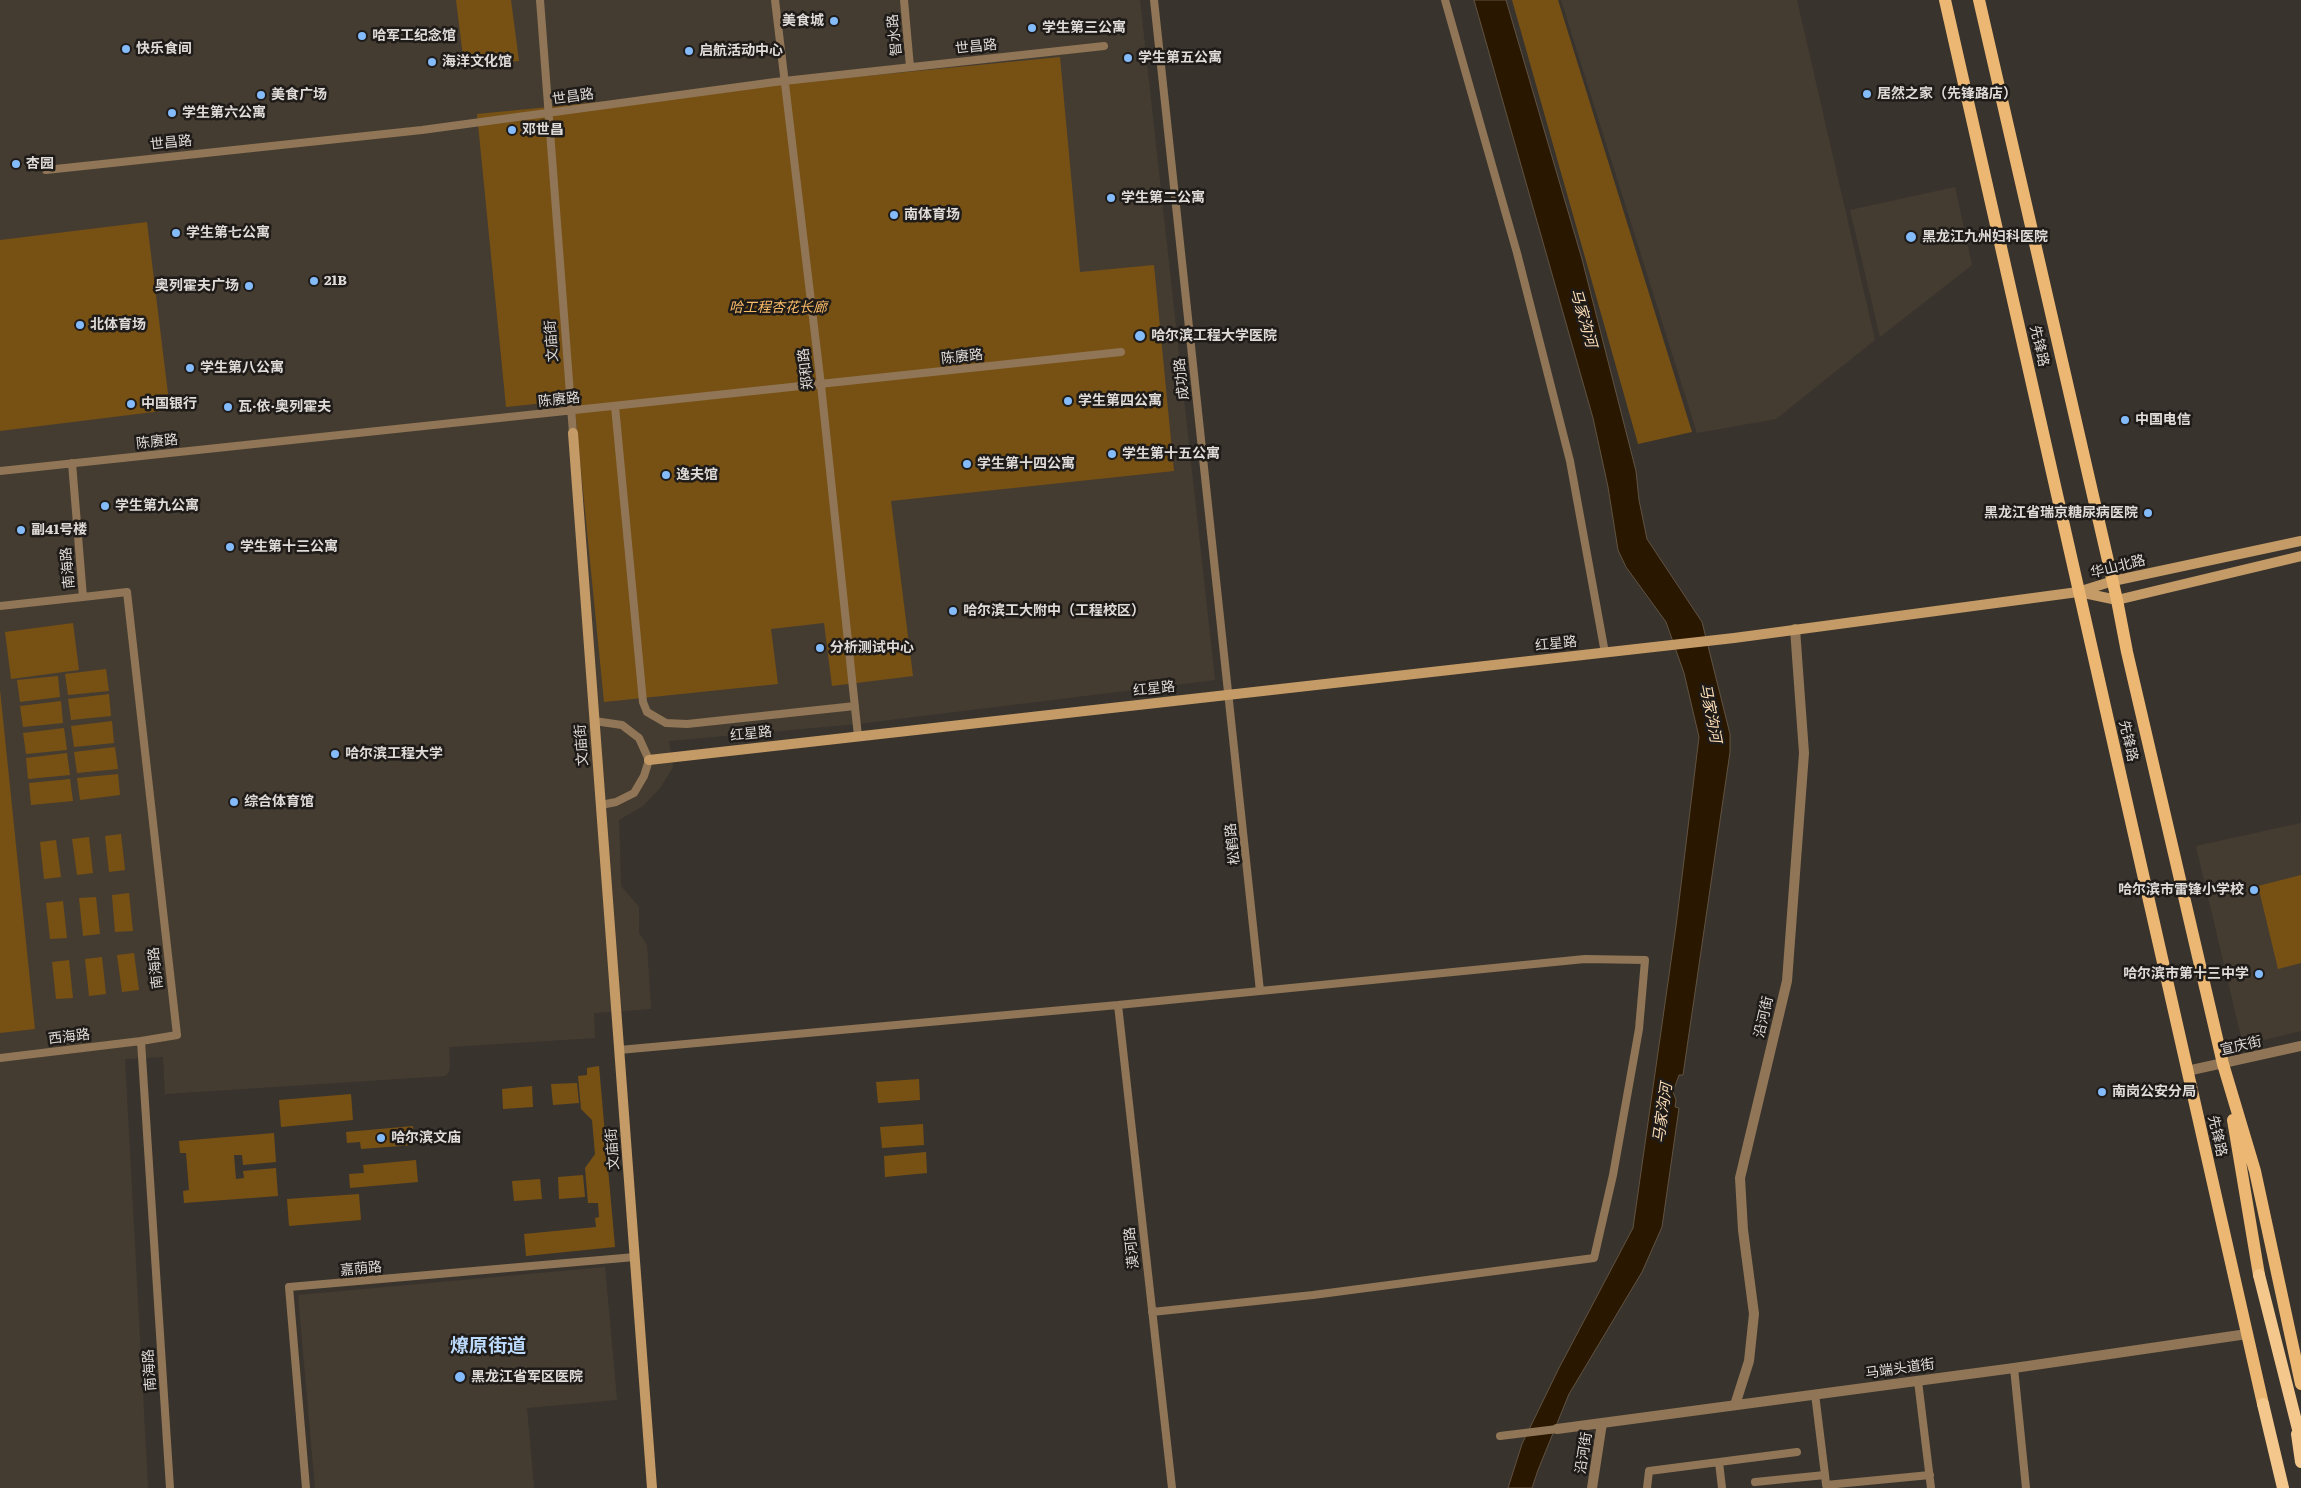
<!DOCTYPE html>
<html>
<head>
<meta charset="utf-8">
<style>
	body { margin:0 }
	canvas { display:block; background:#38332d }
</style>
</head>
<body>
<canvas width="2301" height="1488"></canvas>
<script>
const ctx = document.querySelector('canvas').getContext('2d');
ctx.lineJoin = 'round';
function paint(path, color) { ctx.fillStyle = color; ctx.fill(path, 'evenodd'); }
const poly = rows => new Path2D(rows.map(r => 'M' + r).join(''));
function trace(path, color, width, dash) { ctx.strokeStyle = color; ctx.lineWidth = width; ctx.lineCap = dash ? 'butt' : 'round'; ctx.setLineDash(dash || []); ctx.stroke(path); }
function write(font, color, halo, rows, align = 'center') {
  ctx.font = font + ' Literata,"Noto Sans SC",serif'; ctx.lineWidth = 5; ctx.setLineDash([]); ctx.textBaseline = 'middle'; ctx.strokeStyle = halo; ctx.fillStyle = color; for (const [text, x, y, turn = 0] of rows) {
    ctx.save(); ctx.translate(x, y); ctx.rotate((+turn || 0) * Math.PI / 180); ctx.textAlign = isNaN(turn) ? turn : align; if (halo) ctx.strokeText(text, 0, 0); ctx.fillText(text, 0, 0); ctx.restore();
  }
}
paint(poly([
	[0,0,1140,0,1215,680,857,724,669,741,673,767,660,788,643,806,619,820,621,886,639,907,639,933,647,945,651,1009,594,1013,595,1038,449,1047,450,1066,449,1072,445,1076,165,1094,163,1057,125,1059,148,1488,0,1488],
	[1561,0,1797,0,1875,340,1776,419,1697,433],
	[1955,187,1972,265,1880,337,1850,210],
	[2301,823,2301,1031,2243,1045,2196,846],
	[605,1267,617,1400,527,1408,534,1488,315,1488,298,1295]
]), '#453c31');
paint(poly([
	[456,0,511,0,519,61,464,65],
	[1512,0,1558,0,1692,432,1638,444],
	[1060,57,1080,272,1154,265,1174,471,891,501,913,676,832,686,824,623,771,629,778,684,604,702,574,400,506,407,477,114],
	[147,222,170,410,0,431,0,240],
	[73,623,79,670,11,679,5,632],
	[106,669,109,691,68,695,65,674],
	[58,676,60,697,20,702,17,680],
	[0,690,35,1029,0,1033],
	[109,694,111,716,71,720,68,699],
	[61,701,63,723,23,727,20,706],
	[112,721,114,743,74,747,71,726],
	[64,728,67,750,26,754,23,733],
	[115,747,118,769,77,773,74,752],
	[67,753,70,775,28,779,26,758],
	[118,774,120,795,80,800,77,778],
	[70,779,73,801,31,805,29,783],
	[121,834,125,870,109,872,105,836],
	[89,837,93,873,77,875,72,839],
	[56,840,61,877,44,879,40,842],
	[2301,875,2301,963,2278,969,2258,886],
	[129,893,133,931,115,932,112,895],
	[96,897,100,934,83,936,79,898],
	[63,901,67,938,50,939,46,903],
	[134,953,139,990,122,992,117,955],
	[102,957,106,994,89,996,85,959],
	[69,960,73,998,56,999,52,962],
	[599,1066,615,1247,526,1256,524,1234,596,1227,595,1218,599,1217,598,1203,588,1203,585,1168,595,1154,592,1120,581,1109,578,1076,587,1075,587,1068],
	[919,1079,920,1100,878,1103,876,1082],
	[577,1083,579,1103,553,1105,551,1084],
	[532,1086,533,1107,503,1109,502,1089],
	[351,1094,353,1120,281,1127,279,1100],
	[923,1124,924,1145,882,1148,880,1127],
	[413,1126,414,1145,361,1149,360,1142,347,1143,346,1132],
	[274,1133,276,1162,243,1165,242,1155,234,1155,236,1179,244,1178,243,1171,276,1168,278,1196,184,1203,183,1191,189,1190,186,1153,180,1153,179,1141],
	[926,1152,927,1173,885,1177,884,1156],
	[416,1160,418,1182,350,1188,349,1174,364,1173,363,1165],
	[583,1175,585,1197,559,1199,558,1177],
	[540,1179,542,1199,514,1201,512,1181],
	[359,1194,361,1220,289,1226,287,1199]
]), '#775014');
const water = poly([
	[1474,0,1506,0,1582,259,1636,471,1639,500,1647,539,1702,622,1730,734,1730,752,1683,1075,1679,1075,1673,1092,1676,1100,1675,1107,1679,1108,1662,1227,1642,1272,1569,1394,1538,1470,1532,1488,1508,1488,1522,1444,1559,1368,1633,1228,1676,926,1699,737,1684,673,1666,622,1626,567,1618,550,1608,487,1593,418,1474,0]
]);
paint(water, '#291700');
trace(water, '#605241', 1);
trace(poly([
	[540,0,573,433],
	[775,0,821,385,858,736],
	[904,0,910,67],
	[1154,0,1260,991],
	[1445,0,1517,253,1570,461,1605,653],
	[46,170,422,130,775,82,1104,46],
	[615,406,643,702,647,712,666,723,687,724,855,706],
	[72,463,83,597,127,592,177,1035,141,1041,170,1488],
	[0,471,1121,352],
	[0,606,83,597],
	[594,721,622,725,639,738,649,760,644,776,634,793,616,802,601,805],
	[1118,1005,1172,1488],
	[619,1050,1118,1005,1585,959,1645,960,1639,1029,1613,1175,1594,1258,1313,1295,1152,1312],
	[0,1058,141,1041],
	[2014,1368,2026,1488],
	[1918,1381,1931,1488],
	[1815,1394,1825,1475],
	[1500,1436,1557,1429],
	[1719,1462,1722,1488],
	[1755,1482,1825,1475,1826,1485,1930,1475],
	[306,1488,289,1287,635,1257],
	[1647,1488,1649,1471,1797,1452]
]), '#907656', 8);
trace(poly([
	[2187,1071,2301,1046],
	[1735,1405,1749,1361,1754,1314,1743,1230,1740,1178,1787,981,1804,753,1795,629],
	[1557,1429,2014,1368,2247,1334],
	[1592,1488,1602,1423]
]), '#907656', 10);
trace(poly([
	[573,433,652,1488],
	[2079,592,2117,600,2301,556],
	[649,760,1734,638,2078,592,2113,581,2301,541]
]), '#c49b66', 10);
trace(poly([
	[1945,0,2263,1404],
	[1979,0,2117,600,2127,652,2223,1064,2255,1171,2301,1384],
	[2233,1120,2259,1275]
]), '#ecb772', 12);
trace(poly([
	[2259,1275,2301,1441],
	[2263,1404,2283,1488],
	[2297,1434,2301,1462]
]), '#f4c78c', 12);
for (const [x, y, r, color] of [
	[834,21,5,"#84bbfb"],
	[1032,28,5,"#84bbfb"],
	[362,36,5,"#84bbfb"],
	[126,49,5,"#84bbfb"],
	[689,51,5,"#84bbfb"],
	[1128,58,5,"#84bbfb"],
	[432,62,5,"#84bbfb"],
	[1867,94,5,"#84bbfb"],
	[261,95,5,"#84bbfb"],
	[172,113,5,"#84bbfb"],
	[512,130,5,"#84bbfb"],
	[16,164,5,"#84bbfb"],
	[1111,198,5,"#84bbfb"],
	[894,215,5,"#84bbfb"],
	[176,233,5,"#84bbfb"],
	[1911,237,6,"#84bbfb"],
	[314,281,5,"#84bbfb"],
	[249,286,5,"#84bbfb"],
	[80,325,5,"#84bbfb"],
	[1140,336,6,"#84bbfb"],
	[190,368,5,"#84bbfb"],
	[1068,401,5,"#84bbfb"],
	[131,404,5,"#84bbfb"],
	[228,407,5,"#84bbfb"],
	[2125,420,5,"#84bbfb"],
	[1112,454,5,"#84bbfb"],
	[967,464,5,"#84bbfb"],
	[666,475,5,"#84bbfb"],
	[105,506,5,"#84bbfb"],
	[2148,513,5,"#84bbfb"],
	[21,530,5,"#84bbfb"],
	[230,547,5,"#84bbfb"],
	[953,611,5,"#84bbfb"],
	[820,648,5,"#84bbfb"],
	[335,754,5,"#84bbfb"],
	[234,802,5,"#84bbfb"],
	[2254,890,5,"#84bbfb"],
	[2259,974,5,"#84bbfb"],
	[2102,1092,5,"#84bbfb"],
	[381,1138,5,"#84bbfb"],
	[460,1377,6,"#84bbfb"]
]) { const dot = new Path2D(); dot.arc(x, y, r, 0, 2 * Math.PI); ctx.fillStyle = color; ctx.fill(dot); trace(dot, '#1e1b19', 2); }
write('bold 14px', '#dfdbd8', '#1e1b19', [
	["美食城",824,21,"right"],
	["学生第三公寓",1042,28],
	["哈军工纪念馆",372,36],
	["快乐食间",136,49],
	["启航活动中心",699,51],
	["学生第五公寓",1138,58],
	["海洋文化馆",442,62],
	["居然之家（先锋路店）",1877,94],
	["美食广场",271,95],
	["学生第六公寓",182,113],
	["邓世昌",522,130],
	["杏园",26,164],
	["学生第二公寓",1121,198],
	["南体育场",904,215],
	["学生第七公寓",186,233],
	["黑龙江九州妇科医院",1922,237],
	["21B",324,281],
	["奥列霍夫广场",239,286,"right"],
	["北体育场",90,325],
	["哈尔滨工程大学医院",1151,336],
	["学生第八公寓",200,368],
	["学生第四公寓",1078,401],
	["中国银行",141,404],
	["瓦·依·奥列霍夫",238,407],
	["中国电信",2135,420],
	["学生第十五公寓",1122,454],
	["学生第十四公寓",977,464],
	["逸夫馆",676,475],
	["学生第九公寓",115,506],
	["黑龙江省瑞京糖尿病医院",2138,513,"right"],
	["副41号楼",31,530],
	["学生第十三公寓",240,547],
	["哈尔滨工大附中（工程校区）",963,611],
	["分析测试中心",830,648],
	["哈尔滨工程大学",345,754],
	["综合体育馆",244,802],
	["哈尔滨市雷锋小学校",2244,890,"right"],
	["哈尔滨市第十三中学",2249,974,"right"],
	["南岗公安分局",2112,1092],
	["哈尔滨文庙",391,1138],
	["黑龙江省军区医院",471,1377]
], 'left');
write('14px', '#dfdbd8', '#1e1b19', [
	["智水路",895,35,-96],
	["世昌路",976,47,-6],
	["世昌路",573,97,-8],
	["世昌路",171,143,-6],
	["文庙街",552,341,-94],
	["先锋路",2039,346,77],
	["陈赓路",962,357,-6],
	["郑和路",806,369,-97],
	["成功路",1182,379,-96],
	["陈赓路",559,400,-6],
	["陈赓路",157,442,-6],
	["华山北路",2118,567,-14],
	["南海路",68,568,-95],
	["红星路",1556,644,-6],
	["红星路",1154,689,-6],
	["红星路",751,734,-6],
	["先锋路",2128,741,77],
	["文庙街",582,745,-94],
	["松鹤路",1233,844,-96],
	["南海路",156,968,-96],
	["沿河街",1764,1017,-77],
	["西海路",69,1037,-7],
	["宣庆街",2241,1046,-13],
	["先锋路",2217,1136,77],
	["文庙街",613,1149,-94],
	["漠河路",1132,1248,-96],
	["嘉荫路",361,1269,-5],
	["马端头道街",1900,1369,-8],
	["南海路",150,1370,-94],
	["沿河街",1584,1453,-81]
]);
write('italic 14px', '#fcbd69', '#1e1b19', [
	["哈工程杏花长廊",778,308]
]);
write('italic 15px', '#fdddb6', '#1e1b19', [
	["马家沟河",1583,318,74],
	["马家沟河",1710,713,79],
	["马家沟河",1663,1113,-82]
]);
write('bold 19px', '#bcdbff', '#1e1b19', [
	["燎原街道",488,1346]
]);
</script>
</body>
</html>
